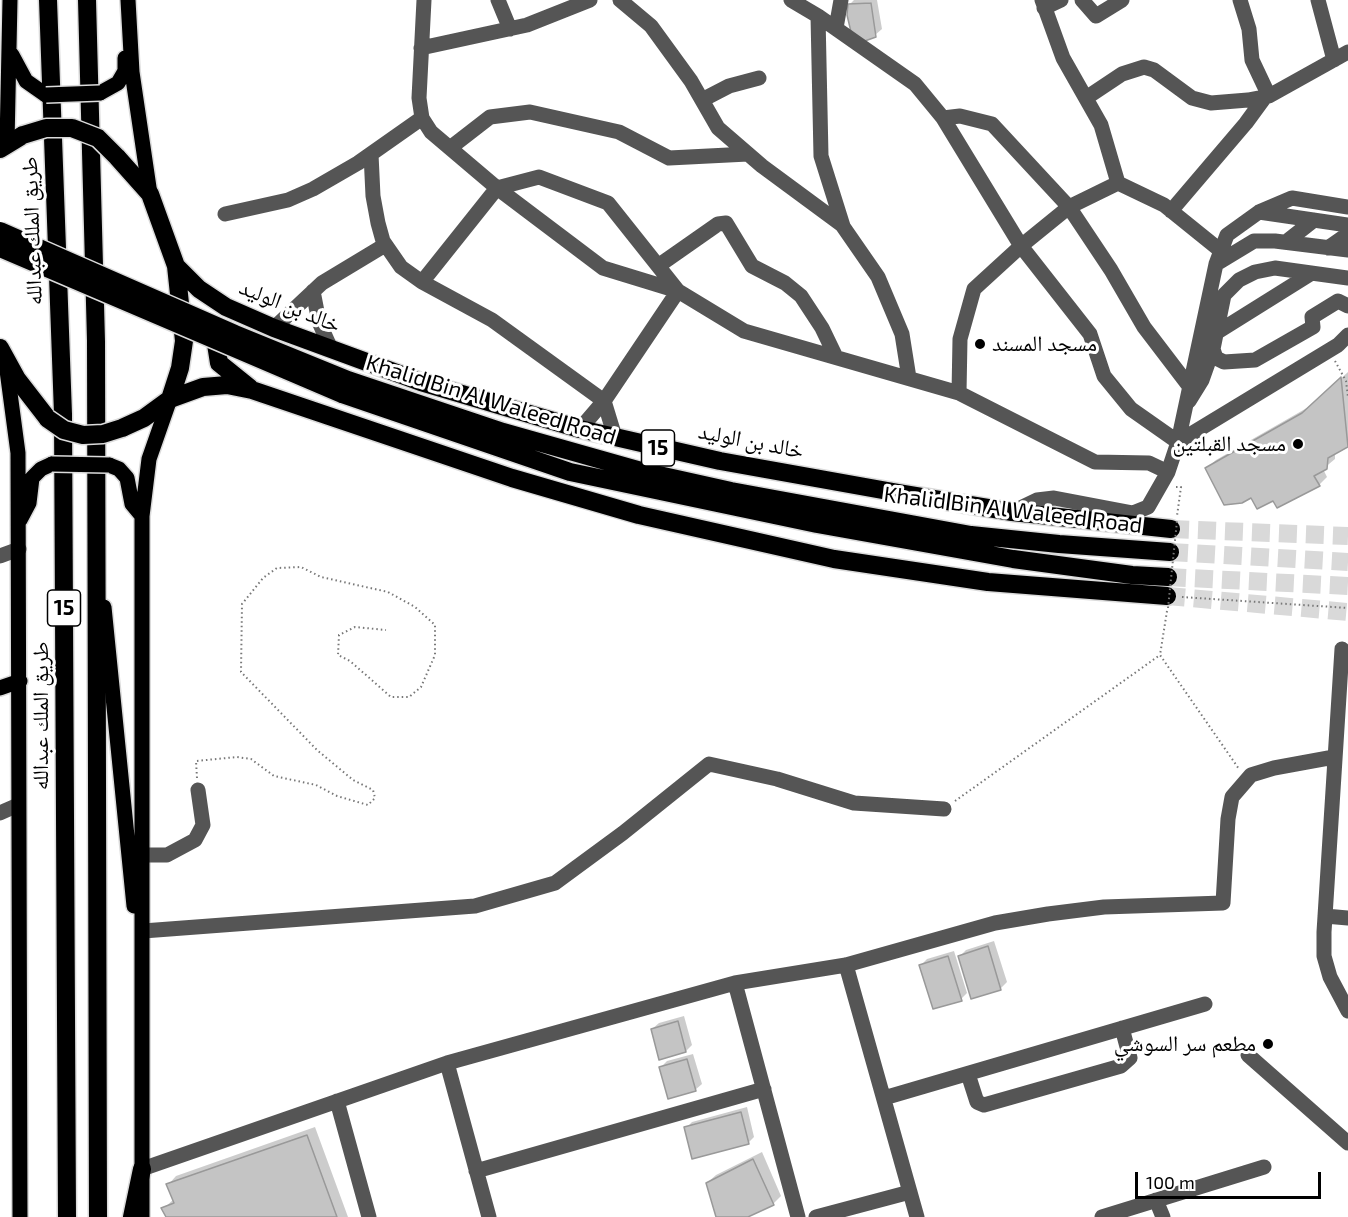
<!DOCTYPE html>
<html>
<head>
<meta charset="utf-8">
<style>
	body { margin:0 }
	#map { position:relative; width:1348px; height:1217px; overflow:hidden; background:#fff; font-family:"Exo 2",sans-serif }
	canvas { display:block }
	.scale { position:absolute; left:1135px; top:1172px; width:186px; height:27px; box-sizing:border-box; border:3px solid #000; border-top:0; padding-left:8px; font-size:18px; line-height:21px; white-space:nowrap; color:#000; -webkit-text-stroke:4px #fff; paint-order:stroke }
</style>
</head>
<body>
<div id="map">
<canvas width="1348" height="1217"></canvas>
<div class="scale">100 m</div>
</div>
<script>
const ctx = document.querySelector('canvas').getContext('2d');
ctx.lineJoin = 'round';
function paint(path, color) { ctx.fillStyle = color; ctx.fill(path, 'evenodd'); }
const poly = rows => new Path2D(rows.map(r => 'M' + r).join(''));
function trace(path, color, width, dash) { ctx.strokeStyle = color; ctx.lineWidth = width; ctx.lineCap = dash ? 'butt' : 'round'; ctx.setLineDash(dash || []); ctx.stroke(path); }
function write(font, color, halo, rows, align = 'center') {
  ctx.font = font + ' "Exo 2","Noto Naskh Arabic",sans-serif'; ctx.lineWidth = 6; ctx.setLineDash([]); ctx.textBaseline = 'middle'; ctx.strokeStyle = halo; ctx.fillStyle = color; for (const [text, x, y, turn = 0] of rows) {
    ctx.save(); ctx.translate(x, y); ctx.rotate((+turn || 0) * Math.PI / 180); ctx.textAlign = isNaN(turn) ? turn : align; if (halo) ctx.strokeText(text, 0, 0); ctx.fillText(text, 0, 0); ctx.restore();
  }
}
paint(poly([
	[854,0,877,0,882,29,875,35,849,5],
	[1348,372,1348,445,1335,452,1335,459,1323,469,1327,477,1319,485,1274,499,1252,496,1207,468,1216,460,1312,405],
	[994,941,1007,982,1001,988,972,997,960,956,966,950],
	[954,951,967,993,961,999,921,965,927,959],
	[684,1016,692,1045,686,1051,652,1029,659,1023],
	[693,1054,702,1084,695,1090,661,1067,667,1061],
	[747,1107,754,1137,748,1143,686,1128,692,1122],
	[315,1127,348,1217,167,1217,163,1209,174,1199,168,1185,176,1176],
	[762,1152,781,1196,773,1204,744,1217,718,1217,707,1183,716,1175]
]), '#0003');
const building = poly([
	[871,3,876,37,862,42,852,36,847,15,848,4,871,3],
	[1341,377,1348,447,1328,458,1327,469,1314,476,1320,486,1277,508,1273,501,1257,509,1251,498,1242,503,1224,505,1205,468,1302,413,1341,377],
	[988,946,1001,990,971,999,958,956,988,946],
	[948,956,962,1001,933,1009,919,965,948,956],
	[678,1021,686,1052,659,1060,651,1029,678,1021],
	[687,1059,696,1091,668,1099,659,1067,687,1059],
	[741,1112,749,1144,692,1159,684,1127,741,1112],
	[307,1135,337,1217,166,1217,161,1208,174,1203,166,1184,307,1135],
	[753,1159,774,1205,748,1217,716,1217,706,1183,753,1159]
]);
paint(building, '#c4c4c4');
trace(building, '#999', 1.5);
trace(poly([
	[1171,529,1348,536],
	[1170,552,1348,562],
	[1168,577,1348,586],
	[1167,596,1348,612]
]), '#d9d9d9', 18, [18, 9]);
const major = poly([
	[128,0,132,72,150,194],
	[12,55,26,81,46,95],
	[100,93,118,83,125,71,125,58],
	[7,143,10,0],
	[6,363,18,453,20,1217],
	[109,465,119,469,127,478,132,504,142,516],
	[20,520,29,503,32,478,41,469,52,464],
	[104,607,134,906],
	[0,688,20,681],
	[142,1217,142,516,149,459,170,399]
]);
const highway = poly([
	[48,0,63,414,67,1217],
	[87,0,96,341,98,1217],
	[0,149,23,135],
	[117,157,150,194,176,266,184,341,180,368,170,399],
	[176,266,199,289,226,307,274,328,421,382,580,429,720,461,899,493,1012,512,1171,529],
	[226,330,222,333,216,344,219,363,250,388],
	[0,348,17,379,48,419],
	[348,380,503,432,641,471,731,491,971,535,1059,544,1170,552],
	[342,394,570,472,817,524,1013,559,1132,575,1168,577],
	[122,428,144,418,170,399,203,387,227,385,252,390,512,478,639,515,834,559,988,582,1167,596],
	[132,1217,142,1169]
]);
trace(major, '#dbdbdb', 18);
trace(highway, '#dbdbdb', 21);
trace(poly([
	[1335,361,1346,381,1348,397],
	[1176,487,1181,487,1177,516],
	[1182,597,1348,608],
	[1167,611,1160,655,1239,769],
	[197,778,196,761,237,757,251,759,274,776,316,785,337,796,368,805,375,798,373,790,353,780,317,750,241,672,242,604,263,578,277,568,301,567,321,577,388,592,415,607,435,625,435,655,421,687,409,697,391,697,350,661,338,655,339,635,355,627,386,630],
	[955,801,1160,655]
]), '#777', 2, [1.5, 3]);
trace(poly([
	[424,0,419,98,422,118,431,132,497,188,603,268,678,291,744,331,959,393,1095,462,1149,463,1168,472],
	[498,0,510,29],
	[620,0,651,26,691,81,718,128,762,166,842,225,878,277,902,334,909,378],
	[791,0,818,16,915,84,943,118,1021,246,1090,334,1104,376,1131,409,1178,442,1338,345,1348,335],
	[1042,0,1063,58,1101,125,1118,183,1164,205,1221,251],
	[1082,0,1096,16,1122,0],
	[1240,0,1249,29,1252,60,1269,96],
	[1318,0,1334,60],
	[1044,8,1061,0],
	[818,16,821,156,843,226],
	[836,28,841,0],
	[421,48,527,25,590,0],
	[1086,98,1122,74,1144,67,1154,70,1192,98,1211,103,1248,100,1269,96,1348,52],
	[702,100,729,86,759,78],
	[943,118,960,116,992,124,1069,207,1111,270,1144,327,1189,386],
	[450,148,490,117,530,112,619,132,669,158,748,154],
	[371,154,373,196,378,223,383,241,401,267,422,282,492,320,604,401,615,437],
	[1171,211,1246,123,1265,97],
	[1259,212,1348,225],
	[225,214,288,200,313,189,358,163,422,118],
	[1286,242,1314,220],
	[1328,248,1348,234],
	[1216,264,1254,241,1275,241,1348,250],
	[658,266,718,224,726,223,752,266,785,283,801,296,822,328,835,355],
	[1348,278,1275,268,1255,272,1239,280,1224,295,1213,349,1216,358,1224,362,1255,360,1313,327,1312,317,1338,301,1348,306],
	[422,282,497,188,539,177,608,203,678,291,604,401,580,429],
	[313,291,319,322,331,349],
	[274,328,322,283,385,245],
	[1216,333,1312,273],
	[959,393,960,339,974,289,1021,246,1069,207,1118,183],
	[1189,401,1202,380,1213,349],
	[1012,512,1037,500,1054,498,1133,513,1148,507,1168,472,1178,442,1216,264,1227,235,1259,212,1292,198,1348,207],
	[0,556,19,549],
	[1342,649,1324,932,1324,956,1330,977,1348,1011],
	[0,813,18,805],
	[142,855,167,855,195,840,203,825,198,790],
	[1325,916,1348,918],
	[143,931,475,906,555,883,623,833,709,764,777,779,854,803,944,809],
	[846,965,917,1217],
	[735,983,798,1217],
	[1248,1055,1348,1143],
	[447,1063,489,1217],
	[968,1074,977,1102,984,1105,1121,1066,1130,1058,1122,1028],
	[884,1098,1205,1004],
	[337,1101,369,1217],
	[142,1169,447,1063,735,983,846,965,995,923,1048,914,1104,907,1223,903,1228,819,1232,797,1251,775,1274,768,1334,757],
	[476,1171,764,1089],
	[1156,1200,1163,1217],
	[816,1217,910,1192],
	[1102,1217,1264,1167]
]), '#555', 15);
trace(major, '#000', 15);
trace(highway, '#000', 18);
const majorBridge = poly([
	[46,95,100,93],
	[52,464,109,465]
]);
const highwayBridge = poly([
	[23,135,46,128,72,128,98,138,117,157],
	[0,231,235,334,348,380],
	[0,248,342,394],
	[48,419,64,430,83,435,103,434,122,428]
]);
trace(majorBridge, '#dbdbdb', 18, []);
trace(highwayBridge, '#dbdbdb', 21, []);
trace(poly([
	[1168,608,1177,521]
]), '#777', 2, [1.5, 3]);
trace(majorBridge, '#000', 15);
trace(highwayBridge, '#000', 18);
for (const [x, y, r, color] of [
	[980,344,6,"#000"],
	[1298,444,6,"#000"],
	[1268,1044,6,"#000"]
]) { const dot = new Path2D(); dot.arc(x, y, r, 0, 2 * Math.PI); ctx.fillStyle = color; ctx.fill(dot); trace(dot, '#fff', 2); }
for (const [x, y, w] of [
	[658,448,33],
	[64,608,33]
]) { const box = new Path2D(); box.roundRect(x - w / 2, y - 18, w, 36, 4.5); ctx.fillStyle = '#fff'; ctx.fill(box); trace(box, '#000', 1.5); }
write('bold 21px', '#000', null, [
	["15",658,448],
	["15",64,608]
]);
write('22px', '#000', '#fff', [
	["طريق الملك عبدالله",32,231,-92],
	["خالد بن الوليد",290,306,22],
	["Khalid Bin Al Waleed Road",491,400,17],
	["خالد بن الوليد",751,441,11],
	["Khalid Bin Al Waleed Road",1013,510,7],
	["طريق الملك عبدالله",41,716,-90]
]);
write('22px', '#000', '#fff', [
	["مسجد المسند",992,344,"left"],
	["مسجد القبلتين",1286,444],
	["مطعم سر السوشي",1256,1044]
], 'right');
</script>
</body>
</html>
